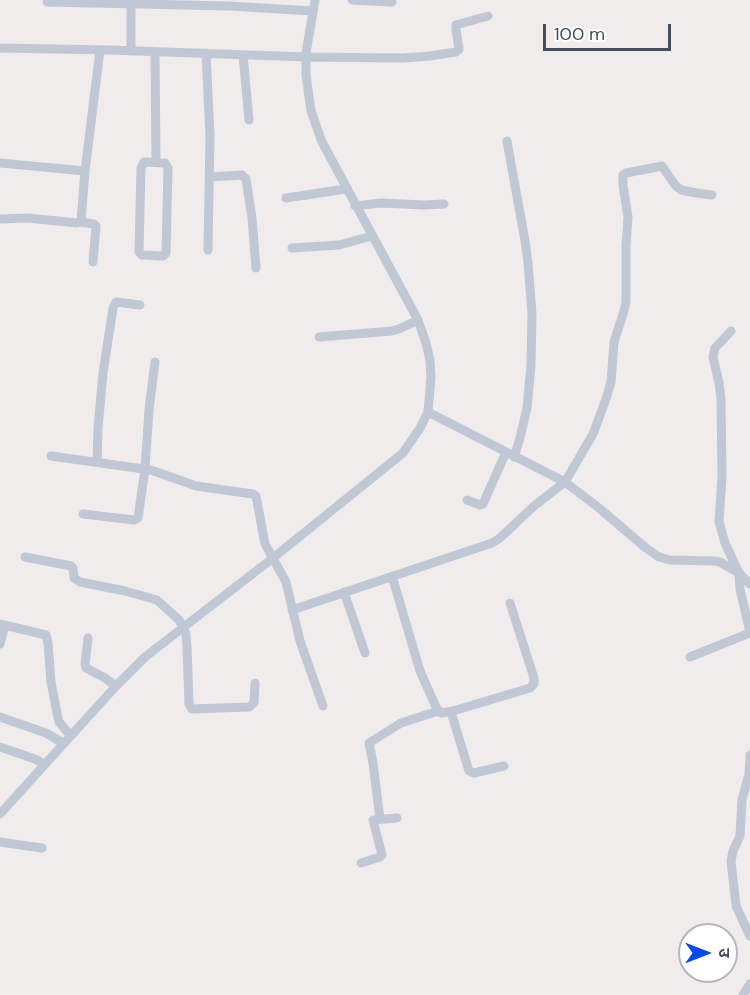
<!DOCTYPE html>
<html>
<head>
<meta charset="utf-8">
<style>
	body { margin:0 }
	#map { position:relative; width:750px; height:995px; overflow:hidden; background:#efeceb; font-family:"DM Sans","Noto Sans Devanagari",sans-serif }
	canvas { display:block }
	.north { position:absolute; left:678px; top:923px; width:60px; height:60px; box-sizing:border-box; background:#fff; border:2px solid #b3b7bd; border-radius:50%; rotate:90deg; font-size:16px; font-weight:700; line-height:24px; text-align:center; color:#424c5b }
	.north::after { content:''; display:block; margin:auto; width:21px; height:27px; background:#0549f0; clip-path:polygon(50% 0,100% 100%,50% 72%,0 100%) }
	.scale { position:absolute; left:543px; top:24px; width:128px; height:27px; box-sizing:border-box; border:3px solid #424c5b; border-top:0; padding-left:8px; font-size:18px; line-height:21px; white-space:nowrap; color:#424c5b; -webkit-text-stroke:4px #fff; paint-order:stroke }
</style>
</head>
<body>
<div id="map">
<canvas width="750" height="995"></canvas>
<div class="north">उ</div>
<div class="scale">100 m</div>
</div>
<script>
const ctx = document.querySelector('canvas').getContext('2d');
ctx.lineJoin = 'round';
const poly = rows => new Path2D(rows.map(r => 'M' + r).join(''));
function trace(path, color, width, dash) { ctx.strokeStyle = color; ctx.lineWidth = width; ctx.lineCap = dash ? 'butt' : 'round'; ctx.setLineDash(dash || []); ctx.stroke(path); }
trace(poly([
	[352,0,392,2],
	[47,2,229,6,313,11],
	[0,48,109,50,306,57,403,58,430,56,456,52,459,49,456,30,456,25,488,16],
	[131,51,131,3],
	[155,52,156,162],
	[206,53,210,136,208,250],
	[243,55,249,120],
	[507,141,525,241,528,263,532,314,531,365,527,408,520,438,514,457],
	[144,162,165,163,168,168,166,253,163,256,142,255,139,252,141,168,144,162],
	[0,163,85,171],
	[210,177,242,175,246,179,252,218,256,268],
	[286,198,346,189],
	[355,206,381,203,424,205,444,204],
	[0,219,28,218,77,223,81,221,85,171,100,50],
	[79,222,94,224,96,226,93,262],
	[292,248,339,245,372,236],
	[731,331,715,348,713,357,719,383,721,398,722,477,719,522,725,543,739,573,740,589,750,632],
	[319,337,392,331,399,329,418,320],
	[428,412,565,482,599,508,646,548,659,557,670,560,714,561,720,562,739,573,750,584],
	[51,456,151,470,196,486,253,494,256,496,257,501,265,544,286,582,300,641,323,706],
	[97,462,98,428,103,373,113,308,116,302,140,305],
	[467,500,480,505,483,504,506,452],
	[83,514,134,520,138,518,145,469,149,410,155,362],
	[25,557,71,566,73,568,74,578,80,582,125,591,157,600,179,620,186,634,187,647,189,704,192,709,249,707,254,703,255,683],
	[392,576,420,671,437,709,441,713,453,711,530,688,534,684,534,678,510,603],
	[344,592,365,653],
	[292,610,492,543,500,538,534,506,565,482,593,434,606,399,611,382,614,342,624,311,626,302,626,246,628,217,623,185,623,175,626,173,662,166,675,185,681,190,696,193,712,195],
	[0,624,46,635,48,643,51,682,58,718,59,722,70,735],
	[88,638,85,664,86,668,105,678,116,686],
	[0,644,5,625],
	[690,657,750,633],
	[451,712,469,771,474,773,504,766],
	[0,717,46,733,63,743],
	[0,747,35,759,44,764],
	[750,755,749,774,742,800,740,836,733,851,731,861,736,906,750,936],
	[0,814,116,686,145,657,273,558,403,453,420,428,428,412,431,377,430,360,426,343,418,320,322,142,311,111,306,75,306,53,315,0],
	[380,819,373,763,369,743,401,723,438,711],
	[0,842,42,848],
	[361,863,380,857,382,855,373,820,397,818],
	[743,995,750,984]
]), '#c0c8d5', 9);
</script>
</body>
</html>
